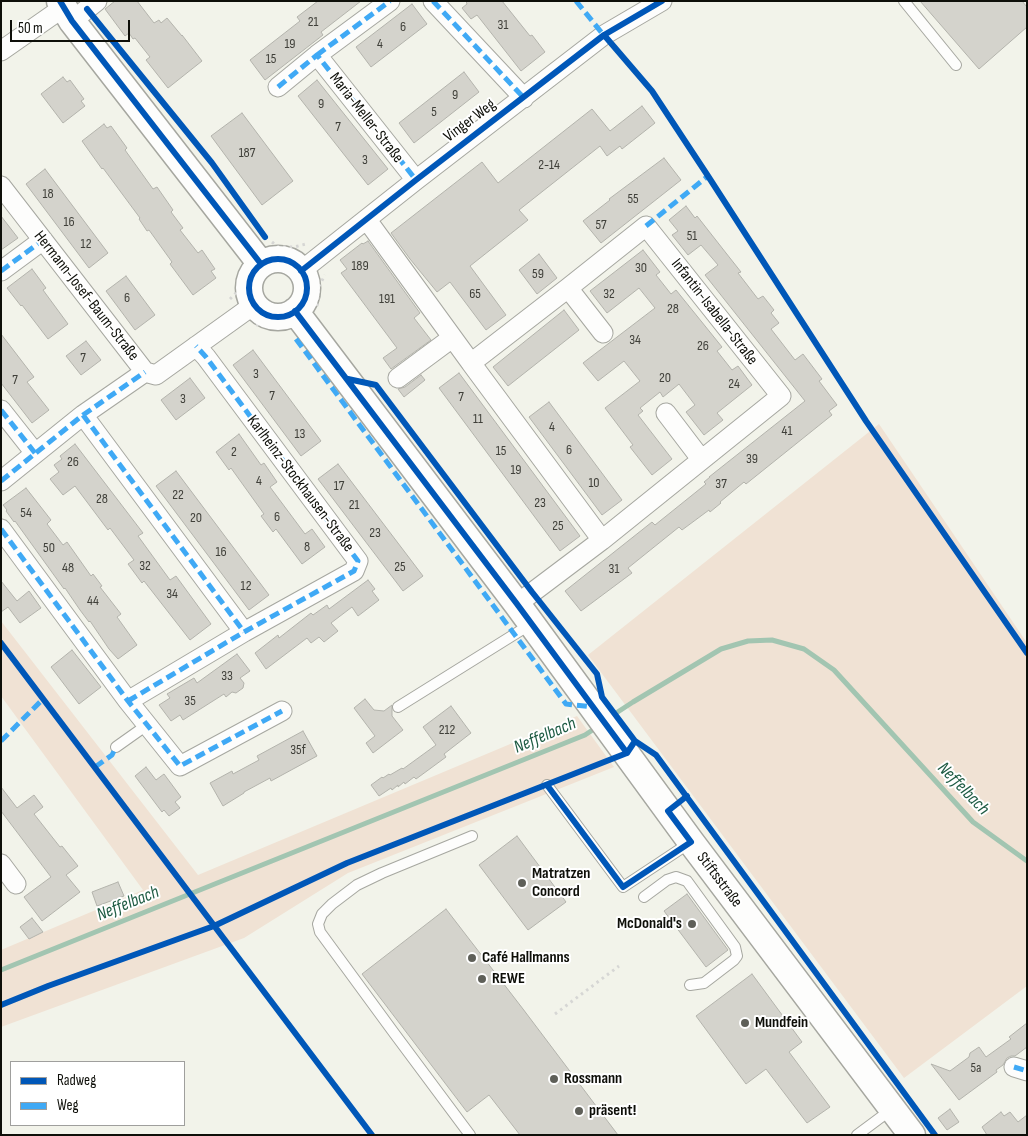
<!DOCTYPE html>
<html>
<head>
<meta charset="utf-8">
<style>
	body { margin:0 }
	#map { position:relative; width:1028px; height:1136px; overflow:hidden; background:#f2f3ea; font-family:"Sofia Sans Condensed",sans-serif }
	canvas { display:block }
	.frame { position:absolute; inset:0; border:2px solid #0e0f09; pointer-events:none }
	.legend { position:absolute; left:10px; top:1061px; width:175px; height:65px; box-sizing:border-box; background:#fff; border:1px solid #9f9f9d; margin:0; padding:6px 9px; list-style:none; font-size:15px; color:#0e0f09 }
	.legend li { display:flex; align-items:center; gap:10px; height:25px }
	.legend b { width:25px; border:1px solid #9f9f9d }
	.scale { position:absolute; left:10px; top:20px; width:120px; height:22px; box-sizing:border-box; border:2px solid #0e0f09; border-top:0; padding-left:6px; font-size:15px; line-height:18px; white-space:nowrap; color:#0e0f09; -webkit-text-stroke:4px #fff; paint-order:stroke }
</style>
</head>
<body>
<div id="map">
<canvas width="1028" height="1136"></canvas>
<div class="frame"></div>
<ul class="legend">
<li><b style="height:6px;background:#0057b8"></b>Radweg</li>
<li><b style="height:6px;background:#3fa9f5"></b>Weg</li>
</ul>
<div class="scale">50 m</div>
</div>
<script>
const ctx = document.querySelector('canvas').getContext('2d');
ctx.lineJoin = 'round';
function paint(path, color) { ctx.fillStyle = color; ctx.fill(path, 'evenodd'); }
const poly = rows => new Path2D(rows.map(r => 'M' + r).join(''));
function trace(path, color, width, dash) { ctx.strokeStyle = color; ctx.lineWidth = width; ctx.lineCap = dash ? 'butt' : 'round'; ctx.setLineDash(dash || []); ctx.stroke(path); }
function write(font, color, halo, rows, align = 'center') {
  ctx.font = font + ' "Sofia Sans Condensed",sans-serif'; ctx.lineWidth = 4; ctx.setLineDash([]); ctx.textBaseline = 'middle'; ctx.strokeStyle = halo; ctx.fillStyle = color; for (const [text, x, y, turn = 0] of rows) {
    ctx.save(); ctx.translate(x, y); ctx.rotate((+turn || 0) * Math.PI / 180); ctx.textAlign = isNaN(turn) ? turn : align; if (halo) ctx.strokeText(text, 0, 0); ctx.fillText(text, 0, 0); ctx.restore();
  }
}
paint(poly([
	[879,424,1027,643,1027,986,904,1078,588,655],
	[1,621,198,875,577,716,614,767,348,873,244,938,1,1027,1,950,143,890,1,696]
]), '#f0e2d4');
trace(poly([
	[610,717,633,702,721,649,748,641,772,640,804,649,834,670,973,822,1027,861],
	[1,970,585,735,597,727]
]), '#a2c5b1', 5);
const building = poly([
	[115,1,137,1,154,23,159,20,161,23,167,18,182,36,182,35,202,61,168,88,146,60,150,57,135,38,133,39,129,33,125,36,105,9,115,1],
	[318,1,361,1,321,32,323,35,265,80,250,60,300,21,297,17,318,1],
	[466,1,502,1,530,36,532,35,545,52,521,71,477,15,471,19,462,8,467,4,466,1],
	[920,1,1022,1,1027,7,1027,27,979,69,920,1],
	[412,4,427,24,371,67,356,47,412,4],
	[464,72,479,92,414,143,399,123,464,72],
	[63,77,67,82,70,80,84,99,81,101,85,106,63,123,41,94,63,77],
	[317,80,388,169,368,185,298,96,317,80],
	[642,106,655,123,622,149,620,146,607,156,600,146,519,210,528,220,470,266,506,315,486,330,450,282,437,292,410,259,391,233,482,162,498,183,592,109,610,131,642,106],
	[242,113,293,181,262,205,211,136,242,113],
	[104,124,107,128,111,126,127,148,125,150,153,189,157,187,173,210,171,212,183,228,180,230,198,253,202,250,215,269,211,271,216,278,193,295,170,264,172,262,149,230,147,231,139,219,140,218,103,168,102,169,82,141,104,124],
	[664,158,681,180,601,243,583,221,610,200,609,199,664,158],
	[45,169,108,253,89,268,26,184,45,169],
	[686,206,695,218,697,216,726,253,741,272,738,273,758,299,763,296,774,310,771,313,779,323,771,329,795,360,803,354,822,379,819,381,837,405,829,411,832,415,746,484,744,482,720,502,721,503,710,512,709,510,682,530,679,527,628,568,632,573,581,611,565,591,652,522,655,525,706,484,704,482,710,477,709,477,805,401,705,275,718,265,701,245,688,255,672,235,678,231,669,220,686,206],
	[1,216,18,238,1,250,1,216],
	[368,241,420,313,414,318,431,340,391,369,383,358,397,348,341,273,347,269,340,260,362,243,363,244,368,241],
	[643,250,660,272,656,275,671,294,676,290,722,347,717,351,732,370,738,366,752,385,717,413,723,420,704,435,686,412,695,405,679,384,663,397,660,392,640,408,643,411,638,415,672,459,652,475,630,447,633,445,605,408,640,381,624,361,598,381,583,363,655,308,639,288,607,313,590,291,643,250],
	[539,254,557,278,537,294,519,270,539,254],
	[32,269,46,288,43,290,68,324,48,339,22,305,21,306,7,288,32,269],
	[126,276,155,315,135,330,106,291,126,276],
	[564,310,579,330,508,386,493,367,564,310],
	[1,334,34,377,27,382,49,410,32,423,1,383,1,334],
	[86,341,101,360,81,375,66,356,86,341],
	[253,350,321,441,301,456,233,365,253,350],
	[459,373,580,536,560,551,439,388,459,373],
	[421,375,425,380,404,397,398,389,405,387,421,375],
	[190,378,205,398,176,420,161,400,190,378],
	[549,402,622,500,602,515,529,417,549,402],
	[239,434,261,465,264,463,277,482,270,487,305,534,312,529,325,547,302,564,276,529,273,532,261,516,264,514,231,468,229,470,216,452,239,434],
	[75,444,143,533,138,536,170,580,176,576,211,624,190,640,144,581,142,583,128,564,134,560,110,528,108,530,75,486,63,495,50,479,59,472,54,465,62,459,60,456,75,444],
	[338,464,423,576,403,591,318,479,338,464],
	[176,471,269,595,249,610,156,486,176,471],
	[26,488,51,520,47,524,63,545,67,542,91,576,93,574,102,586,100,587,121,614,117,617,137,645,118,659,109,649,90,621,89,622,80,610,65,588,64,589,15,521,14,522,6,511,7,510,3,505,26,488],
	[368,580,375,589,372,591,379,600,358,616,352,607,331,623,338,631,324,642,319,637,311,643,307,638,266,669,255,653,278,635,279,638,311,613,313,615,327,605,329,609,368,580],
	[1,581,17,601,29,591,41,608,20,623,8,607,1,612,1,581],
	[72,650,101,687,79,704,51,667,72,650],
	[237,654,250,671,240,678,244,683,243,688,236,693,232,692,226,697,224,694,183,720,180,715,171,721,159,705,170,698,167,694,194,678,197,683,237,654],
	[365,699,374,710,384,711,392,705,392,716,403,730,373,753,366,743,375,736,354,708,365,699],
	[451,706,471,733,444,754,446,757,416,779,414,777,405,784,404,782,398,787,398,785,392,790,391,788,379,796,371,785,382,777,383,778,389,774,390,775,402,768,403,769,436,745,423,727,451,706],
	[303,731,317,756,271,781,270,778,244,792,244,793,223,806,210,783,232,771,233,774,259,760,257,756,303,731],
	[146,767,156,780,164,774,181,797,175,802,180,808,169,816,164,810,162,812,135,776,146,767],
	[1,787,17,808,34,795,43,807,34,814,60,847,62,846,78,866,66,875,80,892,42,921,24,897,51,877,1,811,1,787],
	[517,836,566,902,528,930,479,865,517,836],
	[118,882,124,896,97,906,92,892,118,882],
	[687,894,728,950,706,967,664,911,687,894],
	[446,909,523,1009,618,1135,520,1135,489,1095,467,1112,362,974,446,909],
	[32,918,43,932,29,939,20,927,32,918],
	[752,974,802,1042,789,1052,830,1107,807,1123,766,1069,746,1084,696,1016,752,974],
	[1027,1023,1027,1047,1015,1056,1011,1056,1007,1058,1003,1065,996,1070,997,1072,959,1100,931,1064,950,1071,969,1057,970,1053,979,1047,986,1057,1011,1039,1009,1037,1027,1023],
	[950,1109,959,1122,947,1130,938,1118,950,1109],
	[1001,1112,1004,1116,1010,1112,1018,1122,1027,1115,1027,1135,987,1135,982,1127,1001,1112]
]);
paint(building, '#d4d3cc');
trace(building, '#b3b3ac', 1);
const lane = poly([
	[904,1,956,65],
	[398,707,531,624],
	[116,747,147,725],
	[547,785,623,887,691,842],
	[644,897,667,880,676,877,687,881,735,947,737,956,734,960,704,983,690,985],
	[470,1135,394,1033,320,932,318,924,322,914,332,904,357,885,382,873,472,836],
	[857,1135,892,1109]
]);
const street = poly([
	[433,1,524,98],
	[72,21,97,1],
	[1,51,64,7],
	[317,55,390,1],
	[278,87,317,55,416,180],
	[1,186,145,372,156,375,255,304],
	[367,220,471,363],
	[1,271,43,240],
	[301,271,416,180,604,35,662,1],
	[568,288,603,333],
	[398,378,452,338],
	[1,410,35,453],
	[666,413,701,459],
	[83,415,244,632],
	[1,481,83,415,145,372],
	[1,529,128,701,180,766,282,711],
	[517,604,602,540,781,396,646,226,568,288,471,363,602,540],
	[128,701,244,632,354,571,358,561,206,357,196,346],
	[1,864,16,884],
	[1014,1067,1027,1071]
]);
const secondary = poly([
	[60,1,72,21,261,264],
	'249 288a29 29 0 1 1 58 0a29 29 0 1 1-58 0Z',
	[295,311,517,604,691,842,912,1135]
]);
trace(lane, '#a6a7a0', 12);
trace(street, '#a6a7a0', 21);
trace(secondary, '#a6a7a0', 29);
trace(poly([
	[272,242,278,247,294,247,306,244],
	[230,299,236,293,241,275,240,271],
	[317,306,319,286,325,275],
	[256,325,262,324,281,327],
	[555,1014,619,966]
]), '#d6d6d4', 3, [2.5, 4]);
trace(lane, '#fdfdfc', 10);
trace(street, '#fdfdfc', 19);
trace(secondary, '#fdfdfc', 26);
trace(poly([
	[433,1,524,98],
	[576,1,606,38],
	[317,55,390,1],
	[278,87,317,55,416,180],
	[646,226,708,176],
	[1,271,43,240],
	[296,339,566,704,593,707],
	[1,410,35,453],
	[83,415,244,632],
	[1,481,83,415,145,372],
	[1,529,128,701,180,766,282,711],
	[128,701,244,632,354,571,358,561,206,357,196,346],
	[1,741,43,699],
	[95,767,112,755,116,747],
	[1014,1067,1027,1071]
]), '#3fa9f5', 5, [10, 5]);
trace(poly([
	[60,1,72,21,261,264],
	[87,9,212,163,265,237],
	[604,35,652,91,708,176,866,421,1027,653],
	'249 288a29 29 0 1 1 58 0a29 29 0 1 1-58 0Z',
	[301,271,416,180,604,35,662,1],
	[295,311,517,604,627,753],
	[348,379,376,385,532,592,597,674,602,697,635,741,656,755,935,1135],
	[1,643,372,1135],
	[547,785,623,887,691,842,668,811,687,796],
	[1,1005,48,986,214,926,347,863,627,753,635,741]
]), '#0057b8', 6);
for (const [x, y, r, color] of [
	[522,883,5,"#5e5f58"],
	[692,924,5,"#5e5f58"],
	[472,958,5,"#5e5f58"],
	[482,979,5,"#5e5f58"],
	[745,1023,5,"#5e5f58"],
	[554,1079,5,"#5e5f58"],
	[579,1111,5,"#5e5f58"]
]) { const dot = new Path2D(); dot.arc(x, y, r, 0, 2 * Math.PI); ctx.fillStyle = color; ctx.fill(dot); trace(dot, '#fff', 2); }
write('14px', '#40403a', null, [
	["21",313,22],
	["31",503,25],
	["6",403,27],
	["19",290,44],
	["4",380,44],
	["15",271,59],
	["9",455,95],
	["9",321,104],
	["5",434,112],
	["7",338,127],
	["187",247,153],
	["3",365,160],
	["2-14",549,165],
	["18",48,194],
	["55",633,199],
	["16",69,222],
	["57",601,225],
	["51",692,236],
	["12",86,244],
	["189",360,266],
	["30",641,268],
	["59",538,274],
	["65",475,294],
	["32",609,294],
	["6",127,298],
	["191",387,299],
	["28",673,309],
	["34",635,340],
	["26",703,346],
	["7",83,358],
	["3",256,374],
	["20",665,378],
	["7",15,380],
	["24",734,384],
	["7",272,396],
	["7",461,397],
	["3",183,399],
	["11",478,419],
	["4",552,427],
	["41",787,431],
	["13",300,434],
	["6",569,450],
	["15",501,451],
	["2",234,452],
	["39",752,459],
	["26",73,462],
	["19",516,470],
	["4",259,481],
	["10",594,483],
	["37",721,484],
	["17",339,486],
	["22",178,495],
	["28",102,499],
	["23",540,503],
	["21",354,505],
	["54",26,513],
	["6",277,517],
	["20",196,518],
	["25",558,526],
	["23",375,533],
	["8",307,547],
	["50",49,548],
	["16",221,552],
	["32",145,566],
	["25",400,567],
	["48",68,568],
	["31",614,569],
	["12",246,586],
	["34",172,594],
	["44",93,601],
	["33",227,676],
	["35",190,701],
	["212",447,730],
	["35f",298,750],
	["5a",976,1068]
]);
write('16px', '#0e0f09', '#fff', [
	["Maria-Meller-Straße",366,118,52],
	["Vinger Weg",470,121,-37],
	["Hermann-Josef-Baum-Straße",86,296,52],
	["Infantin-Isabella-Straße",714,312,52],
	["Karlheinz-Stockhausen-Straße",300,484,53],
	["Stiftsstraße",719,880,53]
]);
write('bold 16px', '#0e0f09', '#fff', [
	["Matratzen",532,874],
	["Concord",532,892],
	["McDonald's",682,924,"right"],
	["Café Hallmanns",482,958],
	["REWE",492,979],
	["Mundfein",755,1023],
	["Rossmann",564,1079],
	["präsent!",589,1111]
], 'left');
write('italic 18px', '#1f5c44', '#fff', [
	["Neffelbach",545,736,-23],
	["Neffelbach",963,789,46],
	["Neffelbach",128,904,-22]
]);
</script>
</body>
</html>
